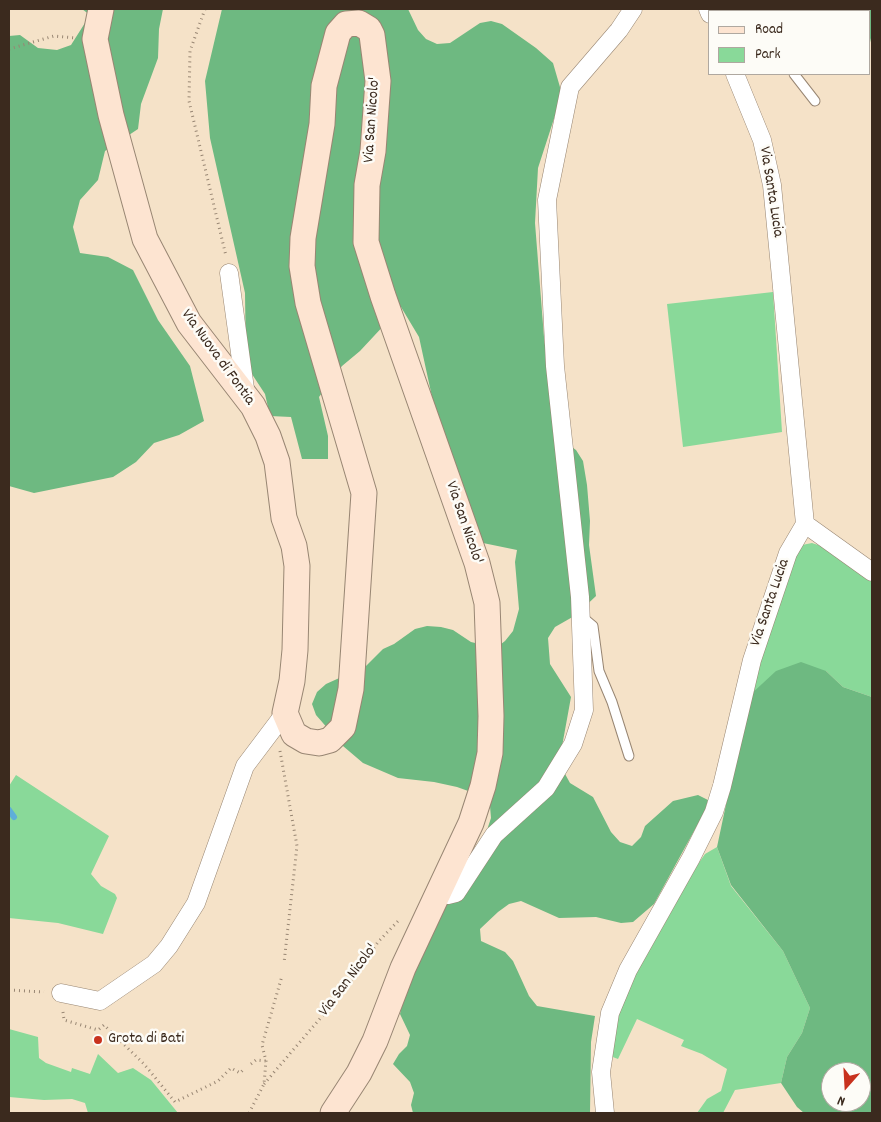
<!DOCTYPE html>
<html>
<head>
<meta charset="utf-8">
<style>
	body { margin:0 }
	#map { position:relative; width:881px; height:1122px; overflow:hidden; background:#f5e2c8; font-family:Dekko,sans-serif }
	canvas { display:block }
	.frame { position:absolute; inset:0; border:10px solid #3b2a1e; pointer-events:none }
	.legend { position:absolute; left:708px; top:10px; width:162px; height:65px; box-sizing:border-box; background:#fdfcf7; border:1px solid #afa8a0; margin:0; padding:6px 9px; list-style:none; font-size:15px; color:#3b2a1e }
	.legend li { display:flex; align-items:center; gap:10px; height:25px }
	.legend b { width:25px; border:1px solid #afa8a0 }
	.north { position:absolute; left:821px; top:1062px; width:50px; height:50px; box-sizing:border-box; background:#fdfcf7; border:1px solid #afa8a0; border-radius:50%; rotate:199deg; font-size:14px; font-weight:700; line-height:20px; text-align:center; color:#3b2a1e }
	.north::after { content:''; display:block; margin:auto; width:18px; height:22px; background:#c8321e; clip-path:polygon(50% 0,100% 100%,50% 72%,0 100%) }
</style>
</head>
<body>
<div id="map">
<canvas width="881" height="1122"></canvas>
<div class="frame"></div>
<ul class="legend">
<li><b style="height:6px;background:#fde4d1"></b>Road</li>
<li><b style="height:14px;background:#89d999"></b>Park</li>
</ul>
<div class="north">N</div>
</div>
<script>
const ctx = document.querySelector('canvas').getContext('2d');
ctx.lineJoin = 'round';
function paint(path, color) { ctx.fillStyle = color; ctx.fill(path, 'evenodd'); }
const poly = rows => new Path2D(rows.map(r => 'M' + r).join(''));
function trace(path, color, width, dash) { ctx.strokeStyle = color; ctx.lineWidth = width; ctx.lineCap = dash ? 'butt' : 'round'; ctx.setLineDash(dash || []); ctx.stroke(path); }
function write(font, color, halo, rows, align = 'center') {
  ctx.font = font + ' Dekko,sans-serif'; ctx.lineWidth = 5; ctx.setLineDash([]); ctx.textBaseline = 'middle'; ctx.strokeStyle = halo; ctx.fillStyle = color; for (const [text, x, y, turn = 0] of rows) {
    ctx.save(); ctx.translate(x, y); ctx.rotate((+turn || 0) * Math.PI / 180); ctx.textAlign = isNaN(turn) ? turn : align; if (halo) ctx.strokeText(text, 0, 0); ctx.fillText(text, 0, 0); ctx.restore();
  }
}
paint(poly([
	[773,292,782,432,683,447,667,304],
	[812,543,821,546,872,582,872,697,843,687,826,671,749,696,795,552,802,545],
	[16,775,109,836,91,874,101,886,115,894,117,898,103,934,58,923,9,918,9,786],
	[717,847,731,886,783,951,810,1008,802,1033,787,1057,781,1083,735,1090,723,1113,697,1113,707,1099,721,1091,727,1069,702,1054,681,1046,684,1040,637,1019,618,1059,610,1056,617,1016,627,987,689,877,705,854],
	[9,1029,38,1037,39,1058,46,1063,71,1072,72,1068,90,1074,98,1054,118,1073,133,1068,151,1080,178,1113,88,1113,85,1103,72,1099,44,1100,9,1097]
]), '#89d999');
paint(poly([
	[82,9,163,9,159,29,158,58,141,104,138,129,105,151,98,180,80,200,73,227,80,253,108,257,133,270,158,320,190,366,204,421,179,435,154,443,136,462,113,477,34,493,9,486,9,36,20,35,38,48,57,50,71,45,90,15],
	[222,9,408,9,418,30,426,39,437,44,450,43,480,23,491,21,502,24,536,48,553,63,562,94,538,168,535,223,544,337,556,436,576,450,583,461,587,485,590,521,589,545,596,596,576,615,555,627,548,638,550,664,571,697,559,763,570,783,593,797,611,832,620,842,632,846,641,837,645,826,673,801,698,795,708,800,705,811,654,904,633,922,621,923,596,917,559,918,521,901,509,904,498,912,480,929,481,941,505,952,513,961,529,996,537,1006,595,1016,591,1042,590,1113,413,1113,411,1105,414,1093,410,1082,393,1064,399,1054,407,1046,410,1035,400,1014,411,964,482,845,491,818,490,806,471,792,457,787,434,782,398,778,363,763,343,746,316,715,312,704,317,692,326,684,366,666,383,649,394,644,415,629,427,626,441,627,453,630,471,642,496,648,505,641,513,631,519,609,515,562,517,550,483,543,434,406,419,337,401,307,360,351,342,366,319,397,328,436,328,459,302,459,291,417,270,416,265,394,246,365,245,293,210,138,205,81],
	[861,9,872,9,872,47,870,38,870,11,862,11],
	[801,662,826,671,843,687,872,697,872,1113,804,1113,797,1107,781,1083,787,1057,802,1033,810,1008,783,951,731,885,717,847,749,696,776,671],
	[831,1072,861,1072,861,1102,831,1102]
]), '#6eb981');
trace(poly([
	[9,810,14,817]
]), '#5eaed8', 6);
const lane = poly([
	[753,9,754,11],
	[794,74,815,101],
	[581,616,593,626,599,671,612,702,629,756]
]);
const street = poly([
	[708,9,710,14],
	[229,273,246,396],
	[805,524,872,572],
	[442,887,443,892,448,895,456,893,494,835,546,788,573,744,584,710,580,597,555,366,547,200,570,87,619,30,633,9],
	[61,993,100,1001,154,964,169,946,196,903,245,766,285,713],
	[605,1113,601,1072,610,1013,628,970,691,858,714,812,722,786,752,660,788,553,805,524,772,185,762,140,735,74]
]);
const secondary = poly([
	[101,9,95,39,111,115,145,239,189,323,253,406,268,436,277,462,284,518,294,546,297,566,295,650,292,681,285,713,294,734,306,741,319,743,330,740,343,727,351,689,364,493,308,303,302,266,303,238,322,124,324,86,338,33,346,24,359,23,369,29,372,35,378,81,373,151,367,185,366,242,383,296,477,563,487,603,491,716,490,753,483,786,471,823,403,968,375,1041,359,1073,333,1113]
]);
trace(lane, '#988673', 11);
trace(street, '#988673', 19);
trace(secondary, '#988673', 27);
trace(poly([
	[205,9,190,51,189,101,226,256],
	[9,49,54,36,75,38],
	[280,751,297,846,284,963],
	[9,990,44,992],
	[63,1012,64,1020,98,1030,104,1025,144,1064,175,1102,218,1081,231,1068,240,1073,244,1069],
	[251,1064,256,1060,266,1061],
	[264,1084,347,987,378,942,400,919],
	[249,1113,264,1084,266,1061,262,1045,282,976]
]), '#988673', 3, [1, 4]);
trace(lane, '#fff', 9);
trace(street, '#fff', 18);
trace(secondary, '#fde4d1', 25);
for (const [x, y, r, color] of [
	[98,1040,5,"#c8321e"]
]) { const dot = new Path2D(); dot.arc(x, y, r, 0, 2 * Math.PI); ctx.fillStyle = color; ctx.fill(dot); trace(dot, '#fdfcf7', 2); }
write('16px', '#3b2a1e', '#fdfcf7', [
	["Via San Nicolo'",373,120,-86],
	["Via Santa Lucia",770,192,81],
	["Via Nuova di Fontia",217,358,54],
	["Via San Nicolo'",463,523,71],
	["Via Santa Lucia",771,603,-71],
	["Via San Nicolo'",349,981,-53]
]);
write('16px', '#3b2a1e', '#fdfcf7', [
	["Grota di Bati",108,1040]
], 'left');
</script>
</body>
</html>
